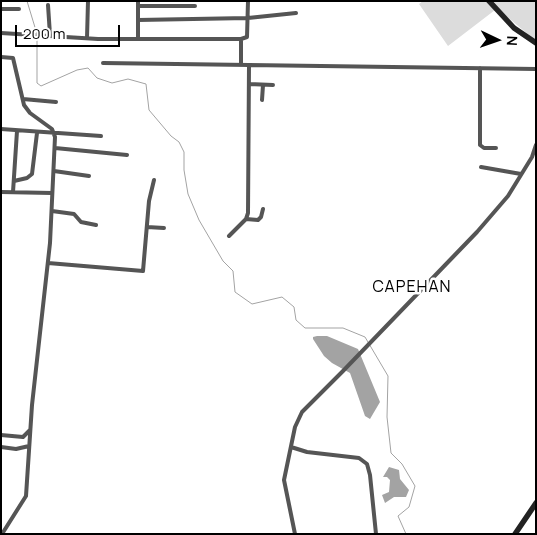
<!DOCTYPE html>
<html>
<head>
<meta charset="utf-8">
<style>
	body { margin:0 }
	#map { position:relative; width:537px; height:535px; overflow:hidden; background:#fff; font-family:Manrope,sans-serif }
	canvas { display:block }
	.frame { position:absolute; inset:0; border:2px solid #000; pointer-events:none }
	.north { position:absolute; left:472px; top:15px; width:50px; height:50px; -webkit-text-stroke:4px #fff; paint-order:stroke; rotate:93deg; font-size:14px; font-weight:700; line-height:20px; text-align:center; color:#000 }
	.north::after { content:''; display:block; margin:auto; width:18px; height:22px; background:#000; clip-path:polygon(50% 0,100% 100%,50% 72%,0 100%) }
	.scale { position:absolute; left:15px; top:25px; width:105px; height:22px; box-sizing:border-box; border:2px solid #000; border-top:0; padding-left:6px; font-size:15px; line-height:18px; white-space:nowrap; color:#000; -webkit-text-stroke:4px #fff; paint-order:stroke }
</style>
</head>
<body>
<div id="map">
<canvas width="537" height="535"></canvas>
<div class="frame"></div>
<div class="north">N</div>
<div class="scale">200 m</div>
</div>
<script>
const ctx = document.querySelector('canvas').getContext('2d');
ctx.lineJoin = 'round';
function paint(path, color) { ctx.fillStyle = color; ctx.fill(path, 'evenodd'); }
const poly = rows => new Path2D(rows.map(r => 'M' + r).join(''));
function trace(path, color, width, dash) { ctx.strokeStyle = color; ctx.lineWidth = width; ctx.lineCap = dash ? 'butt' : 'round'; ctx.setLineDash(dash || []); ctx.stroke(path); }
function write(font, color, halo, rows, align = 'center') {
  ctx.font = font + ' Manrope,sans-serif'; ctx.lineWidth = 5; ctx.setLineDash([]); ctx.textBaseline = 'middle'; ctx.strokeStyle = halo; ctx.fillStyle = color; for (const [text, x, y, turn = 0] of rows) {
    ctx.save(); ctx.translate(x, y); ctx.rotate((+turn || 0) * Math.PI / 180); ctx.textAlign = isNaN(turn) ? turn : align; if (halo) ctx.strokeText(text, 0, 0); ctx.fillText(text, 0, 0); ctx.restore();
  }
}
paint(poly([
	[423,1,488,1,495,10,448,46,419,4],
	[493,1,536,1,536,41,505,15]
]), '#dcdcdc');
paint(poly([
	[317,336,327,336,358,349,380,402,370,419,365,416,350,373,332,363,324,356,313,339,313,337],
	[389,467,399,470,400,479,409,490,406,497,394,497,385,503,382,495,389,492,390,480,387,477,383,477]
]), '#a3a3a3');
trace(poly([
	[27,1,37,34],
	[37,38,37,83,41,86,77,70,88,68,97,78,112,83,128,79,146,84,149,110,171,136,179,142,184,152,184,170,188,194,199,220,223,261,233,271,235,292,252,304,282,297,294,307,296,320,305,328,343,328,365,337,388,376,387,417,391,453,402,464,415,486,409,507,398,516,406,534]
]), '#a3a3a3', 1);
trace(poly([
	[48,5,50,35],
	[138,6,195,6],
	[1,9,19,9],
	[138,20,248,18,296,13],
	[1,33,98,39,241,39],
	[87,38,88,1],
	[138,39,138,1],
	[1,57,13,58,24,105,30,113,52,129,55,137,50,243,32,405,26,496,2,534],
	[103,63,249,65,248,213,246,219,229,236],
	[241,65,241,39,247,37,248,1],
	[249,65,536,69],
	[480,68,480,145,484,148,496,148],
	[249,84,273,85],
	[23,99,56,102],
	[262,100,263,85],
	[1,129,101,136],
	[55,148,127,155],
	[481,167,521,174],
	[54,171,89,176],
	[14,181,27,178,32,174,37,133],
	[1,192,52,193],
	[13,192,17,131],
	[52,211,74,214,81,222,96,225],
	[246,219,258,220,261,217,263,209],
	[147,227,164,228],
	[48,263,143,271,149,201,154,180],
	[1,435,23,437,30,430],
	[1,447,16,449,29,446],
	[291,447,307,452,359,458,367,464,370,475,376,534],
	[295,534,284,480,295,427,302,412,343,371,477,232,508,196,532,157,536,145]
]), '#555', 4);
trace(poly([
	[489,1,514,28,536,43],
	[515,534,536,503]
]), '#222', 5.5);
ctx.letterSpacing = '1px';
write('16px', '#000', '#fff', [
	["CAPEHAN",412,288]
]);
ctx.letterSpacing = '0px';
</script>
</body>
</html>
